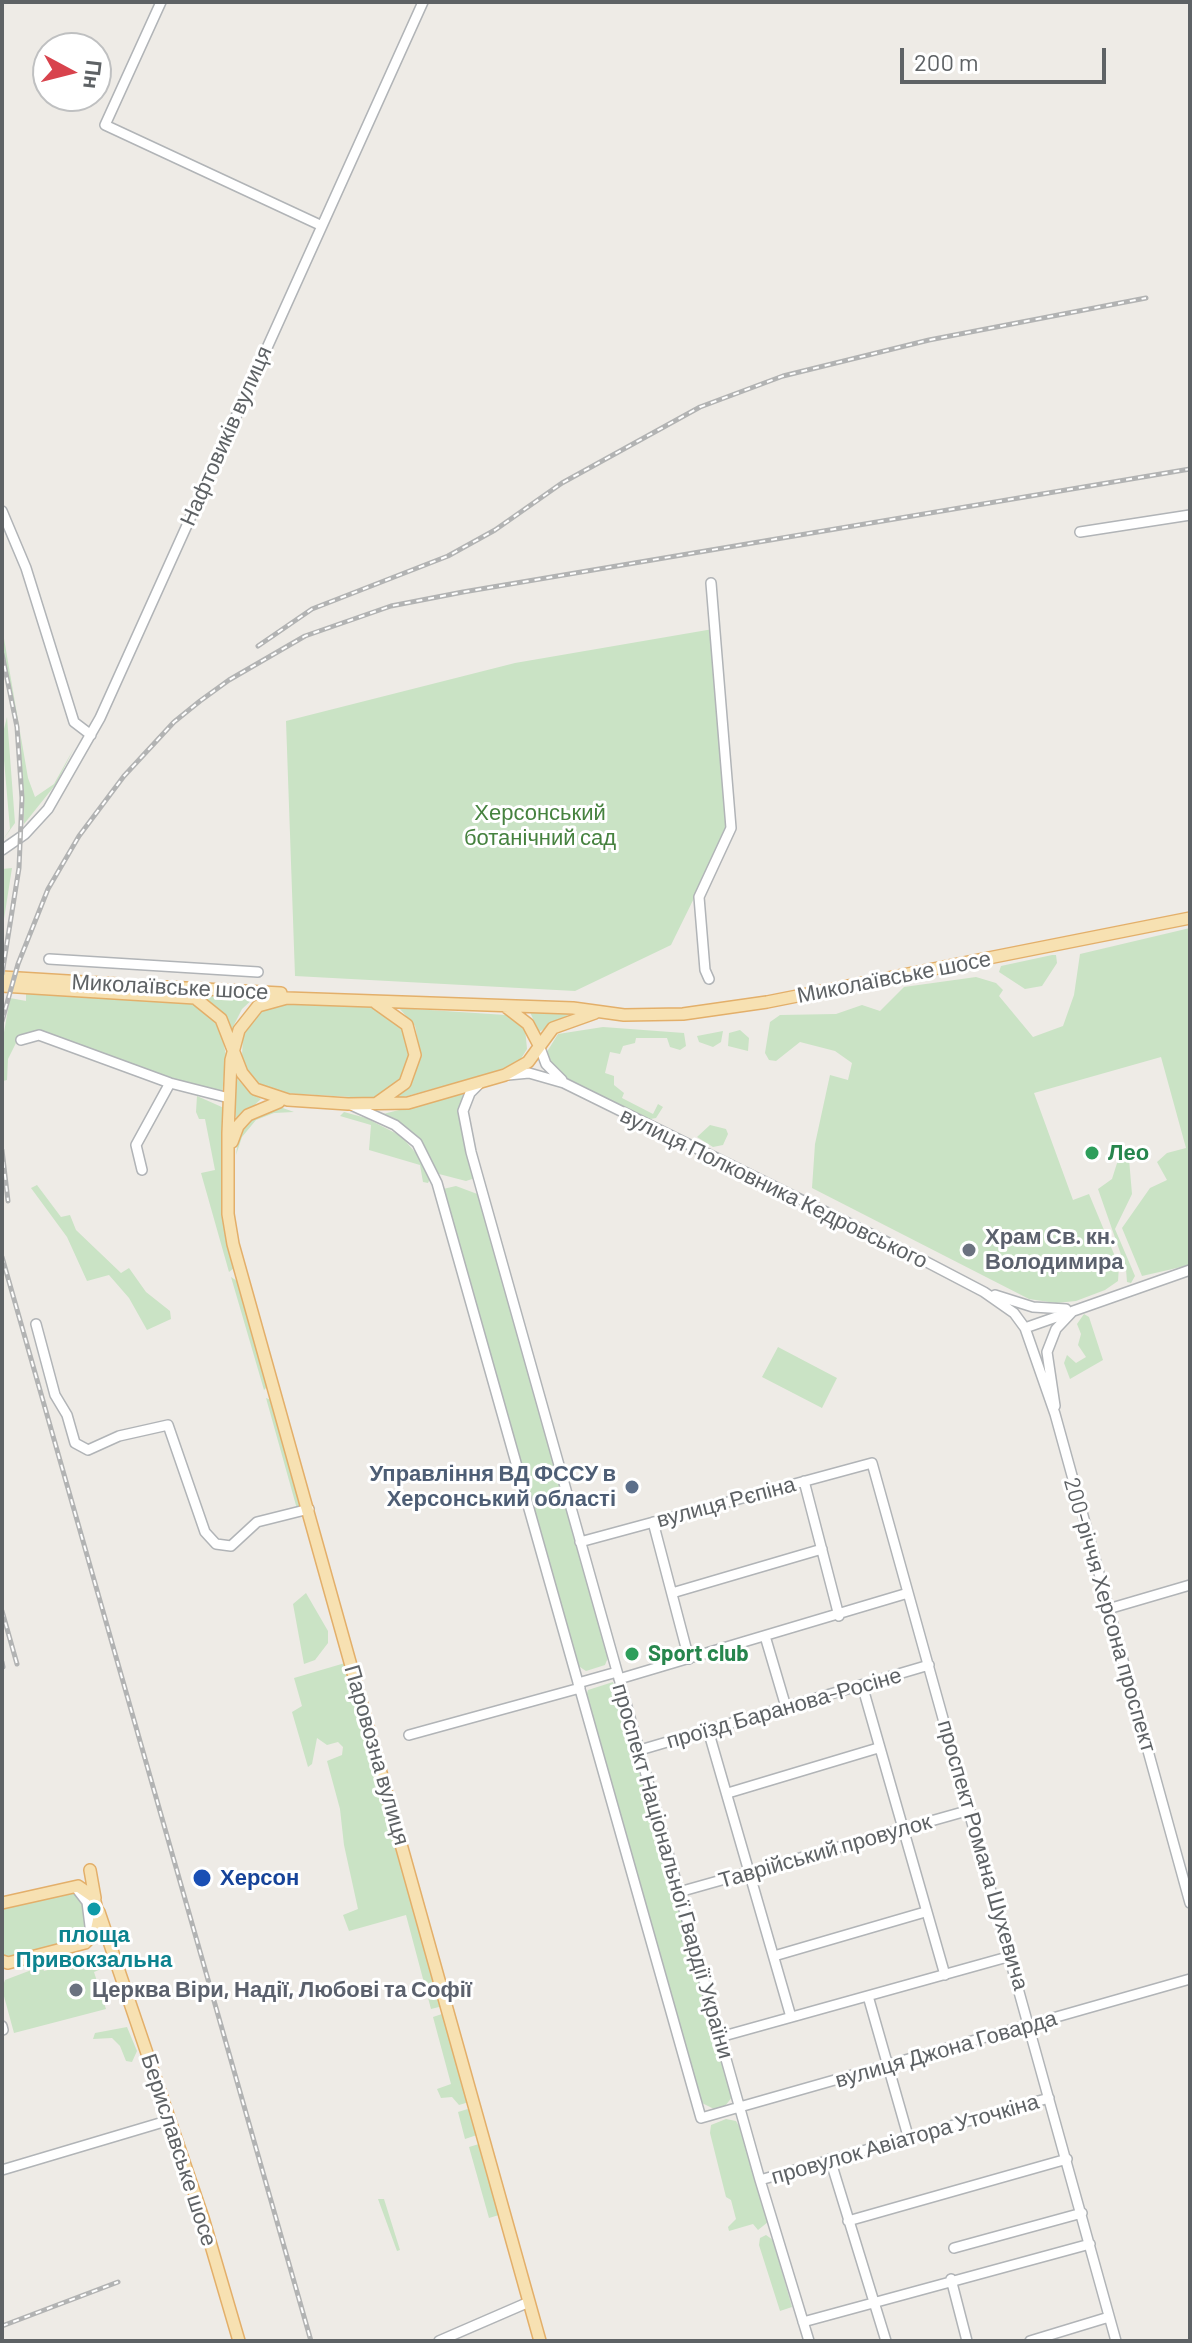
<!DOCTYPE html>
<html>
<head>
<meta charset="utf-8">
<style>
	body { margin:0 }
	#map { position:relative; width:1192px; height:2343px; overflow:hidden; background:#eeebe6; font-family:Barlow,sans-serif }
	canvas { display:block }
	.frame { position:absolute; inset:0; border:4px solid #5e6265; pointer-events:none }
	.north { position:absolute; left:32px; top:32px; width:80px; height:80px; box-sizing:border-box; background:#fff; border:2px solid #bfc0c1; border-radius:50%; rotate:97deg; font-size:22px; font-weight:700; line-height:32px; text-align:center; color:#5e6265 }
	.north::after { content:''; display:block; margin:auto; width:28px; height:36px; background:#d8434d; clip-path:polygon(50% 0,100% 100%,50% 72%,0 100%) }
	.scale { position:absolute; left:900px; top:48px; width:206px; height:36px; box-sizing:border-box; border:4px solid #5e6265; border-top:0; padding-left:10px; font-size:24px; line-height:28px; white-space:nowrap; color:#5e6265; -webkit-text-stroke:6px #fff; paint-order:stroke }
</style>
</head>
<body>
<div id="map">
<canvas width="1192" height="2343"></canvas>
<div class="frame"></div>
<div class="north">Пн</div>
<div class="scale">200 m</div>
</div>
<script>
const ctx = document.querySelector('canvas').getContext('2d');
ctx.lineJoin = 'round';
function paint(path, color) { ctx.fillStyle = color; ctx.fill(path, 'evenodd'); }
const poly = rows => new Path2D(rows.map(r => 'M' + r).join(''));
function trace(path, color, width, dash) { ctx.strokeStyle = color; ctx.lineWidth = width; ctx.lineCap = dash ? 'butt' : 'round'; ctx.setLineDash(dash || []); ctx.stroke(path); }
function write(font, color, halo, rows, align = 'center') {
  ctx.font = font + ' Barlow,sans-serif'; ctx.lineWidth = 6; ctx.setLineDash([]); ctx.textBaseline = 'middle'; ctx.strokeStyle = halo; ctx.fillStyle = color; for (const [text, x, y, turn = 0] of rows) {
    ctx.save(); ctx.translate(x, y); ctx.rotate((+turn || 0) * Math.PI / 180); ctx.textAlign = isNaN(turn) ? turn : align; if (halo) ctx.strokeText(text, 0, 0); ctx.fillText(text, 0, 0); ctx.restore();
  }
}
paint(poly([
	[2,627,28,778,35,797,54,784,74,748,56,784,24,824,20,732,2,646],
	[713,629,729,827,671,945,575,991,295,976,286,721,515,663],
	[7,717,15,823,2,841,10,829,2,737],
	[12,868,4,919,2,926,2,869],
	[1190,928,1190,1265,1142,1276,1122,1228,1150,1188,1167,1180,1157,1162,1167,1153,1186,1148,1161,1057,1034,1093,1073,1200,1089,1194,1119,1266,1118,1281,1105,1290,1076,1301,1056,1303,1029,1299,812,1188,815,1144,830,1075,848,1080,852,1063,835,1051,800,1042,776,1061,769,1060,765,1053,770,1022,780,1015,836,1014,862,1005,880,1011,904,987,976,977,996,983,1003,990,999,996,1033,1037,1063,1026,1074,995,1080,954],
	[1052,955,1056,955,1057,963,1042,986,1025,989,999,972,1001,966],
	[26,993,194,1003,214,1019,221,1032,226,1055,222,1095,179,1084,50,1037,17,1041,8,1059,7,1080,3,1081,3,1038,10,998,26,1001],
	[198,993,256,996,242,1009,232,1029,218,1008],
	[281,1001,373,1006,397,1017,412,1048,406,1076,376,1097,368,1098,282,1093,261,1086,245,1068,242,1057,243,1033,257,1012],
	[399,1008,506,1015,525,1028,527,1049,519,1062,506,1069,396,1099,414,1077,420,1051,415,1026],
	[529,1010,568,1011,568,1015,539,1032],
	[603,1027,684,1033,686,1046,680,1050,670,1047,667,1038,636,1038,635,1043,623,1046,620,1054,610,1052,605,1073,614,1076,614,1085,624,1093,622,1098,653,1114,658,1104,663,1107,656,1118,645,1120,558,1075,545,1055,558,1034],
	[740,1030,749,1038,748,1051,728,1046,729,1033],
	[723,1031,721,1042,713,1047,699,1042,697,1036],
	[234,1075,249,1092,261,1099,236,1122],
	[463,1094,459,1116,475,1178,466,1181,439,1174,418,1137,383,1114],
	[197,1096,224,1108,234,1268,229,1272,201,1173,215,1170,205,1119,199,1119,196,1112],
	[280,1107,294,1112,274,1113,256,1120,242,1137,236,1155,239,1134,251,1119],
	[344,1112,366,1118,401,1136,422,1160,430,1179,428,1183,423,1182,420,1165,369,1150,371,1125,340,1116],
	[710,1125,726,1129,728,1134,723,1145,713,1147,697,1137],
	[1129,1159,1132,1194,1115,1229,1135,1276,1131,1283,1127,1282,1126,1269,1098,1189,1112,1179,1118,1160],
	[37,1185,61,1217,70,1215,76,1230,121,1273,129,1268,146,1292,170,1311,171,1319,147,1330,129,1298,109,1275,87,1281,67,1237,31,1188],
	[456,1186,480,1195,609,1655,605,1665,586,1671,577,1665,443,1189],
	[231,1277,240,1283,268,1386,264,1390],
	[1084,1314,1089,1317,1103,1360,1070,1379,1064,1363,1067,1355,1076,1363,1086,1357,1078,1345,1081,1334,1077,1324],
	[778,1347,837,1378,822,1408,762,1377],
	[266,1398,274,1401,302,1504,297,1509],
	[306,1593,328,1631,328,1643,315,1660,304,1664,293,1604],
	[345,1663,443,2006,431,2009,406,1915,349,1931,343,1915,358,1909,344,1845,340,1809,327,1761,342,1755,343,1747,338,1742,327,1745,317,1738,312,1764,308,1767,292,1712,302,1706,294,1678],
	[613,1682,733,2096,725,2106,714,2109,702,2103,586,1696,588,1690],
	[74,1892,81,1898,88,1924,88,1932,83,1938,9,1958,2,1957,2,1909],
	[91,1954,98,1959,101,1969,94,1972,106,2009,14,2033,2,1989,5,1980,42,1966,44,1971,77,1962,76,1957],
	[445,2013,469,2102,459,2105,452,2097,441,2098,437,2089,451,2084,433,2017],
	[127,2027,137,2051,132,2062,126,2061,120,2046,112,2038,93,2039,95,2033],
	[471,2108,477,2135,465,2139,458,2112],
	[726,2119,736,2121,740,2128,768,2222,758,2230,753,2224,729,2231,728,2227,736,2219,731,2200,726,2197,710,2133,711,2125],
	[479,2144,499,2215,489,2218,469,2147],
	[378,2199,384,2199,400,2250,397,2251],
	[766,2235,773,2240,792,2307,780,2311,759,2245,760,2238]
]), '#cae3c5');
const minor = poly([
	[161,2,105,125,320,225],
	[2,511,26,568,74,722,91,735],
	[1080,532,1190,515],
	[2,850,25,834,48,809,100,718,423,2],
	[49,959,258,972],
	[709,979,705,970,699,897,731,828,711,583],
	[21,1040,39,1035,170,1083,229,1098],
	[539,1045,546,1064,562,1080],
	[508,1075,529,1073,564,1083,919,1258,984,1292,1014,1313,1025,1328,1055,1414,1190,1903],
	[481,1082,470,1093,463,1111,471,1152,760,2180,809,2341],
	[351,1105,395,1125,417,1143,437,1183,701,2118,1190,1979],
	[142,1170,136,1145,170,1083],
	[995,1295,1033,1307,1066,1309],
	[36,1324,55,1395,67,1415,75,1443,88,1450,119,1436,168,1425,205,1532,216,1544,231,1546,257,1522,309,1509],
	[1025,1328,1190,1270],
	[1055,1406,1047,1352,1056,1329,1073,1311],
	[804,1481,839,1616],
	[653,1522,689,1659],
	[580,1542,872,1463,1116,2341],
	[672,1593,822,1549],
	[1108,1609,1190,1585],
	[765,1636,786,1707],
	[619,1679,908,1593],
	[578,1683,617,1672],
	[862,1685,945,1975],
	[708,1730,791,2017],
	[409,1735,580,1688],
	[640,1750,929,1665],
	[728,1793,878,1748],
	[77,1889,87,1902,91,1934],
	[679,1892,970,1810],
	[774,1956,925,1912],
	[868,1996,908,2136],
	[2,2026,3,2030],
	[720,2037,1011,1956],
	[830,2159,886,2341],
	[2,2170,170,2120],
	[760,2180,1049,2098],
	[848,2221,1067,2159],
	[954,2248,1082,2213],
	[951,2279,967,2341],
	[803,2322,1090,2244],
	[439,2341,529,2302],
	[1030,2341,1109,2317]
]);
const major = poly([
	[2,977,117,984],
	[2,986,195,998,221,1019,242,1073,255,1089,288,1100,348,1104,408,1103,505,1075,528,1062,553,1028,595,1013],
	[166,987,281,993],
	[376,1003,407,1025,415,1055,405,1083,377,1103],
	[506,1007,528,1024,539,1045],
	[232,1142,238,1126,248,1115,279,1102],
	[90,1870,95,1898],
	[2,1903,78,1886,94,1897,99,1918,96,1932,85,1943,8,1963,2,1961],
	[99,1912,203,2218,239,2341],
	[540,2341,233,1244,228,1214,228,1133,231,1060,239,1030,258,1006,287,998,573,1008,624,1015,683,1014,767,1002,1190,918]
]);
trace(minor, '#b1b4b7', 12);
trace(major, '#e3af6a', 14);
trace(minor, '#fff', 9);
trace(major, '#f7e1b2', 11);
const rail = poly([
	[258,646,312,609,448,556,495,530,562,483,700,407,783,376,929,340,1146,298],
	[2,654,17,727,22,798,19,868,2,974],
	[2,1021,18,964,48,889,79,836,124,776,174,722,200,701,229,680,305,636,391,606,463,592,1190,469],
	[2,1150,8,1201],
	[2,1257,311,2341],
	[2,1611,17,1664],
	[2,1662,3,1667],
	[2,2326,118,2282]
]);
trace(rail, '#b2b3b3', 5);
trace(rail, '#fff', 2, [6]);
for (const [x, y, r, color] of [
	[1092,1153,8,"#2e9e5b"],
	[969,1250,8,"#6b7280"],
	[632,1487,8,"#5c6f8a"],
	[632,1654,8,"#2e9e5b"],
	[202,1878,10,"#1a4fb4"],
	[94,1909,8,"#0f9aa8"],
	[76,1990,8,"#6b7280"]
]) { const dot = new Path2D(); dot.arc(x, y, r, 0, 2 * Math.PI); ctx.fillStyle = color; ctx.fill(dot); trace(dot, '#fff', 3); }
write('22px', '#5e6265', '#fff', [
	["Нафтовиків вулиця",226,436,-66],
	["Миколаївське шосе",894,977,-11],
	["Миколаївське шосе",170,987,3],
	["вулиця Полковника Кедровського",774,1188,26],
	["вулиця Рєпіна",726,1502,-15],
	["200-річчя Херсона проспект",1110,1615,74],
	["проїзд Баранова-Росіне",784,1708,-16],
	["Паровозна вулиця",377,1755,74],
	["Таврійський провулок",825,1851,-16],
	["проспект Романа Шухевича",983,1855,74],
	["проспект Національної Гвардії України",673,1871,74],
	["вулиця Джона Говарда",946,2049,-16],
	["провулок Авіатора Уточкіна",905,2139,-16],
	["Бериславське шосе",179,2150,72]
]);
write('22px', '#46823f', '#fff', [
	["Херсонський",540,813],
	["ботанічний сад",540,838]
]);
write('bold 22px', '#27864d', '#fff', [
	["Лео",1108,1153],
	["Sport club",648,1654]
], 'left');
write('bold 22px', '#5b616d', '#fff', [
	["Храм Св. кн.",985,1237],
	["Володимира",985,1262],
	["Церква Віри, Надії, Любові та Софії",92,1990]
], 'left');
write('bold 22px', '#4e5e75', '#fff', [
	["Управління ВД ФССУ в",616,1474],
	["Херсонський області",616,1499]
], 'right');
write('bold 22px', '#164399', '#fff', [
	["Херсон",220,1878]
], 'left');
write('bold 22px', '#0d838f', '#fff', [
	["площа",94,1935],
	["Привокзальна",94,1960]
]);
</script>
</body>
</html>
